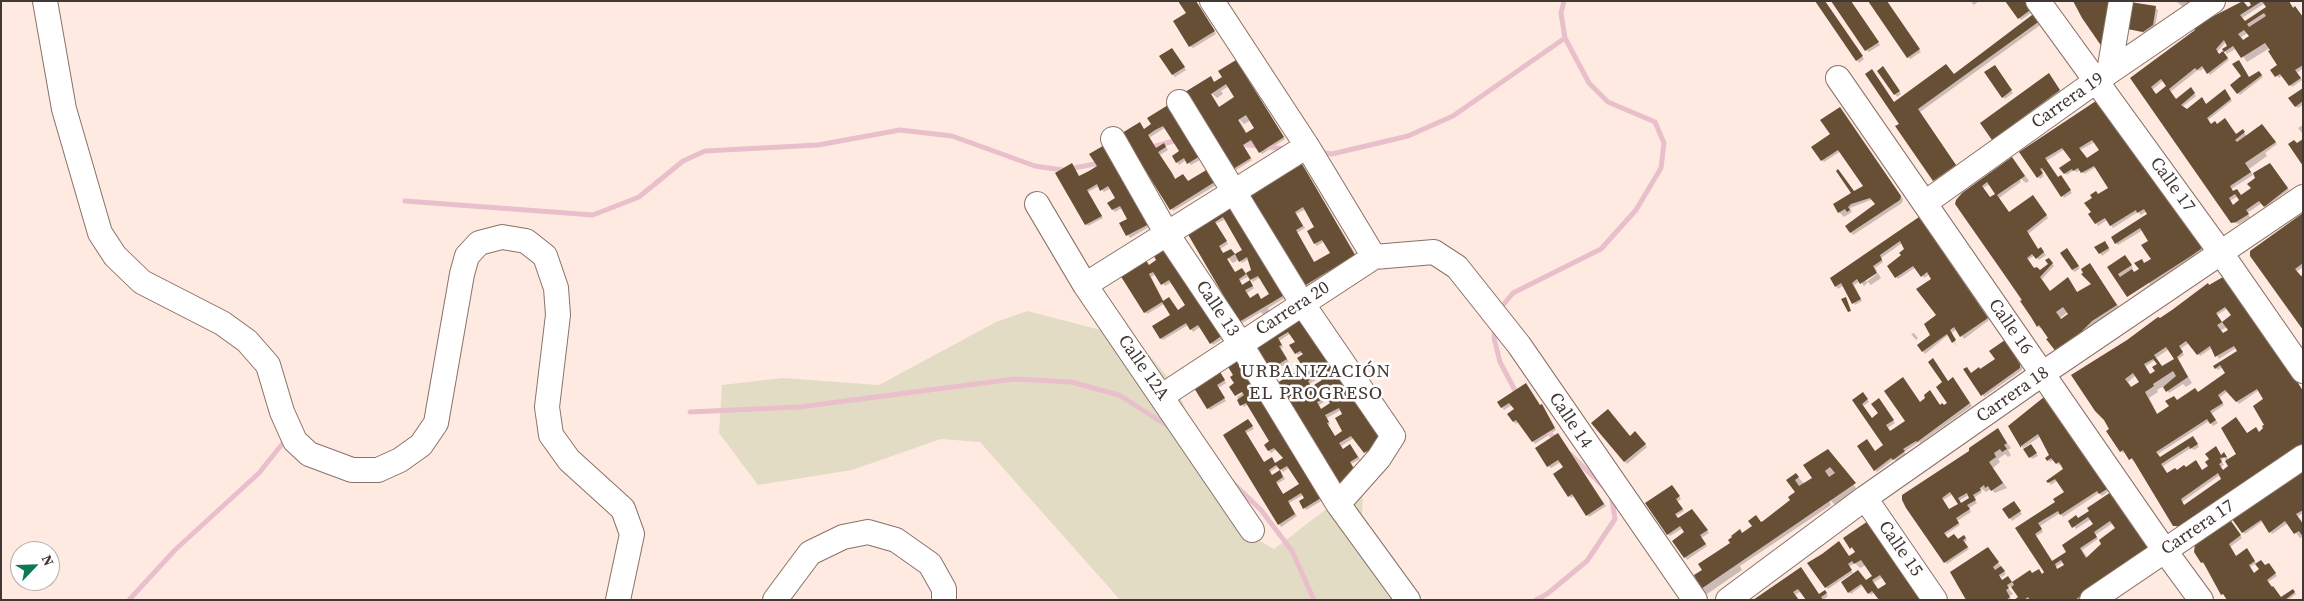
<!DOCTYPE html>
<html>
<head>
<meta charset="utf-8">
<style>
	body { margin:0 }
	#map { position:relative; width:2304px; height:601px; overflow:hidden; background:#ffeae1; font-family:"Source Serif 4",serif }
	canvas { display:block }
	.frame { position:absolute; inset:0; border:2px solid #413733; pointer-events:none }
	.north { position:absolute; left:10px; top:541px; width:50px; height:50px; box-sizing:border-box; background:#fff; border:1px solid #b3afad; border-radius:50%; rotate:66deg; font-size:14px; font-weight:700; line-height:20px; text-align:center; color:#413733 }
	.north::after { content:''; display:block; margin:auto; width:18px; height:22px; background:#0c7953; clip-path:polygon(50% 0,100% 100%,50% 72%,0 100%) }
</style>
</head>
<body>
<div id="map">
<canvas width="2304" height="601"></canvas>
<div class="frame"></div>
<div class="north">N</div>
</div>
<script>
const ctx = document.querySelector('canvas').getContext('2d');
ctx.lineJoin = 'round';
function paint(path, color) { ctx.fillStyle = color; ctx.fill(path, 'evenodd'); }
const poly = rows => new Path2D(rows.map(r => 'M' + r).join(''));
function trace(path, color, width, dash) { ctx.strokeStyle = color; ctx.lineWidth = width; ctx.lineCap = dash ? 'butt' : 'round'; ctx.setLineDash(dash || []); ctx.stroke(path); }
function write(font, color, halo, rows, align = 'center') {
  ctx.font = font + ' "Source Serif 4",serif'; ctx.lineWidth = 5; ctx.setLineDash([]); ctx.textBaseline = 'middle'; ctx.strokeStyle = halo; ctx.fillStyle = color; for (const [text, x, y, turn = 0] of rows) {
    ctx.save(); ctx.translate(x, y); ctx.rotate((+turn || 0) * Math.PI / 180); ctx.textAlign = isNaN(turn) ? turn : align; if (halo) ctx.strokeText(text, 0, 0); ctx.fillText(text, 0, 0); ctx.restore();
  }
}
paint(poly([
	[1027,311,1136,339,1177,388,1209,470,1248,534,1274,549,1363,481,1362,528,1398,600,1120,600,980,442,941,439,852,470,758,485,719,433,722,385,783,378,879,385,996,322]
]), '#e3dcc4');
paint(poly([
	[1196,1,1216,34,1193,48,1190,46,1188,14],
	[1817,1,1825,1,1864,59,1859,63],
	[1850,1,1880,45,1869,52,1866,50],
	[1886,1,1921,52,1910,59,1908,57],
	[1970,1,1979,1,1974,5],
	[2006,1,2034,11,2021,20],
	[2175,1,2201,1,2188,10],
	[2251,1,2288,1,2303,20,2303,68,2297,73,2302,80,2292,87,2283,75,2279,78,2272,70,2279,65,2270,48,2247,62,2216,18,2248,8,2253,5],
	[2265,3,2268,7,2245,22,2242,18],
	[2248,33,2251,37,2244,41,2241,37],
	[2155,8,2158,10,2155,27,2145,33,2128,28],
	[2036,14,2043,23,1920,112,1958,168,1936,183,1897,127,1954,75],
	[2213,18,2235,49,2227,54,2224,50,2229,46,2226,42,2217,52,2220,55,2225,55,2229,60,2210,75,2204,68,2200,71,2198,70,2170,92,2176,100,2193,91,2196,96,2182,107,2187,111,2204,101,2207,105,2227,93,2232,101,2208,120,2212,126,2218,125,2225,119,2236,135,2243,131,2247,137,2264,128,2277,144,2265,153,2267,156,2249,169,2253,175,2231,189,2233,192,2241,196,2252,188,2272,166,2289,190,2272,202,2275,205,2268,209,2262,203,2247,213,2250,217,2239,224,2232,222,2132,78],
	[2164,80,2168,86,2156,96,2152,90],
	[2238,196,2241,201,2234,206,2230,201],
	[1174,52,1186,70,1175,77,1173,75],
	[1238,64,1285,139,1262,154,1253,142,1244,148,1252,160,1236,170,1187,93,1210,78,1216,83],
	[1229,86,1236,97,1219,108,1210,92,1217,98,1223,94,1221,91],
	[1238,118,1244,124,1251,120,1256,128,1247,134],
	[1997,69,2013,93,2005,99,2003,97],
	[1885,70,1901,94,1897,97,1879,71],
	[2261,74,2263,77,2240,95,2238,93],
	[2048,75,2064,96,1998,144,1993,139],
	[2303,89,2303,105,2298,108,2295,106],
	[2099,100,2203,249,2203,251,2157,281,2159,284,2150,290,2147,287,2130,298,2150,284,2148,281,2127,295,2109,267,2127,259,2133,268,2131,269,2135,273,2153,260,2150,241,2143,230,2118,245,2116,243,2149,214,2147,211,2141,215,2138,212,2113,228,2107,220,2098,226,2090,214,2098,196,2110,188,2096,167,2084,174,2081,170,2076,172,2074,170,2067,175,2065,173,2071,161,2075,167,2065,149,2046,161,2058,179,2063,179,2072,193,2064,198,2045,169,2041,172,2044,176,2040,179,2021,152],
	[2095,142,2101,150,2087,160,2080,150],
	[1173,103,1207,156,1191,165,1186,160,1179,165,1173,156,1181,152,1166,127,1149,138,1156,149,1166,147,1168,150,1160,155,1176,180,1183,176,1189,182,1223,181,1173,211,1144,130,1153,125],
	[1842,111,1903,199,1902,203,1853,235,1846,226,1877,204,1873,199,1850,208,1852,212,1844,217,1839,212,1854,193,1864,186,1841,151,1824,162,1822,160],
	[2303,125,2303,134,2298,128],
	[2016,163,2029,181,2026,183,2019,177,2021,182,1999,198,2009,213,2035,199,2048,218,2028,234,2039,250,2043,251,2046,255,2039,260,2035,255,2028,260,2035,270,2040,272,2051,261,2054,266,2042,279,2050,292,2078,294,2093,284,2092,267,2119,307,2084,333,2040,328,2038,326,1957,200],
	[1990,184,1997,194,1990,198,1983,188],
	[2068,312,2070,314,2061,320,2059,319],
	[1099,167,1154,224,1130,238,1121,224,1129,219,1122,208,1115,212,1113,210,1117,199,1111,188,1104,192,1099,186,1088,192,1103,218,1088,226,1086,224,1080,178],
	[1304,167,1357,257,1307,287,1252,195],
	[1306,209,1316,227,1308,232,1315,244,1317,246,1325,241,1331,253,1315,263,1297,233,1305,228,1296,214],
	[1237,202,1293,293,1268,308,1269,312,1264,315,1261,312,1242,323,1187,231],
	[1226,219,1244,250,1236,255,1231,250,1224,254,1220,249,1228,244,1215,224],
	[1226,256,1233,263,1239,259,1242,263,1249,259,1253,270,1246,274,1242,269,1235,273],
	[1249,276,1253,282,1260,277,1271,295,1262,300,1258,295,1250,299,1247,293,1254,288,1252,284,1250,282,1243,286,1240,281],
	[2303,214,2303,267,2296,272,2303,329,2251,256],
	[1921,221,1989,320,1964,339,1957,329,1950,334,1958,347,1948,335,1925,354,1919,345,1932,335,1938,315,1933,279,1930,274,1924,278,1916,267,1898,279,1896,277,1906,250,1902,243,1881,258,1883,262,1875,268,1877,271,1866,279,1866,282,1878,273,1881,278,1871,285,1868,282,1864,286,1860,281,1854,285,1862,301,1855,305,1844,285,1838,289,1836,286],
	[2107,244,2110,250,2102,256,2100,253],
	[2069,252,2080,268,2075,272,2072,270],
	[1158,260,1229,335,1213,345,1200,327,1193,332,1188,325,1163,340,1161,338,1172,315,1164,304,1147,314,1145,312,1149,266],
	[1156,274,1165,286,1172,282,1187,306,1178,311,1164,302,1151,277],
	[2208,284,2303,391,2303,450,2182,528,2177,528,2134,460,2133,461,2126,452,2123,453,2121,451,2105,419,2152,325],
	[2228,308,2233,316,2222,323,2217,315],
	[2227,327,2229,331,2223,335,2220,331],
	[2189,343,2200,356,2212,348,2219,359,2236,348,2238,351,2215,367,2218,370,2223,367,2227,374,2198,393,2178,402,2158,415,2149,398,2158,392,2157,390,2164,386,2169,393,2183,384,2186,387,2192,383,2178,359,2184,355,2180,349],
	[2169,349,2176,359,2162,368,2156,358],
	[2155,360,2158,364,2157,371,2151,375,2145,367],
	[2136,375,2141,382,2132,388,2128,382],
	[2259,390,2264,400,2267,429,2262,424,2265,429,2259,433,2247,434,2238,454,2229,460,2226,456,2222,456,2218,450,2210,466,2203,471,2177,471,2168,475,2163,466,2191,448,2194,450,2199,447,2195,439,2160,458,2158,454,2209,421,2213,426,2218,423,2211,414,2224,405,2219,398,2228,391,2239,404],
	[2224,457,2230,467,2223,471,2221,467,2224,465,2221,461],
	[2220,475,2223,479,2185,506,2182,502],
	[1305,314,1385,443,1367,454,1354,438,1341,446,1343,450,1350,445,1360,459,1351,464,1295,373,1299,378,1313,369,1311,365,1306,368,1304,366,1303,352,1298,355,1296,353,1296,342,1291,333,1279,341,1283,347,1281,348,1289,362,1273,371,1255,345],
	[1321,377,1323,381,1316,386,1320,393,1316,395,1309,384],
	[1325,392,1332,403,1322,410,1319,405,1324,402,1320,395],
	[1341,410,1344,414,1344,431,1335,437,1328,425,1330,424,1327,418],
	[1914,333,1918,338,1916,340,1911,334],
	[2007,344,2022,367,2022,370,1984,397,1971,374,1997,360],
	[1242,353,1330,496,1306,510,1300,502,1306,499,1303,495,1289,503,1297,516,1281,527,1224,435,1248,420,1254,429,1246,433,1265,464,1272,459,1276,464,1285,459,1277,449,1271,453,1269,451,1266,445,1271,442,1248,404,1244,407,1238,400,1237,397,1248,389,1247,387,1235,395,1230,387,1236,384,1232,377,1234,376,1226,363],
	[1279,466,1283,472,1290,467,1300,484,1284,495,1277,484,1285,479,1282,474,1280,472,1272,476,1270,472],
	[1219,371,1226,383,1218,388,1226,401,1210,410,1208,408],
	[1955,381,1972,406,1920,443,1919,442,1904,452,1906,454,1896,461,1894,459,1877,472,1875,470,1875,452,1884,445,1854,401,1865,396,1869,402,1863,406,1872,419,1880,414,1881,402,1895,423,1888,428,1891,432,1906,421,1920,403,1944,407,1949,403,1949,382],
	[1526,385,1556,430,1535,444,1518,422,1516,424,1514,422,1515,410,1512,405,1504,410,1499,403],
	[2034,407,2113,488,2102,496,2099,493,2063,517,2060,513,2040,526,2043,532,2036,536,2053,562,2068,552,2095,524,2091,519,2076,529,2070,521,2079,519,2114,492,2150,547,2080,600,2016,600,2019,597,2012,586,2009,587,2004,580,2010,580,2013,584,2030,572,2033,574,2042,575,2046,573,2017,528,2057,502,2065,492,2058,480,2051,485,2048,481,2065,470,2061,464,2059,465,2054,459,2050,462,2048,460,2051,455,2041,436,2023,448,2021,446],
	[2113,523,2117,529,2088,558,2082,550,2098,539,2095,535],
	[2063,562,2065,565,2058,570,2056,567],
	[1593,423,1630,437,1635,433,1647,447,1627,464],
	[1999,432,2011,448,2008,450,2011,455,2008,457,2005,454,1998,459,2000,462,1993,468,2007,488,1995,493,1991,489,1986,492,1979,487,1982,492,1974,498,1977,503,1969,508,1971,512,1957,521,1960,525,1945,535,1948,539,1958,541,1964,536,1967,540,1964,542,1969,549,1947,564,1907,507],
	[1953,494,1959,504,1949,511,1943,500],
	[1969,495,1971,498,1961,504,1959,501],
	[1558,434,1606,506,1589,517,1574,496,1571,498,1569,496,1565,468,1561,462,1551,468,1548,466],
	[2033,448,2038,456,2032,459,2025,450],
	[1836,460,1856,488,1855,492,1835,505,1829,499,1831,505,1740,566,1742,570,1707,594,1702,589,1695,576,1754,526,1756,517,1762,523,1792,501,1797,493,1788,480,1796,474,1804,484,1816,483,1805,465],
	[2303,473,2303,513,2298,516,2303,523,2303,537,2300,538,2288,523,2272,534,2263,521,2245,534,2243,532],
	[1674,489,1681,499,1677,502,1684,511,1676,516,1678,519,1694,513,1709,533,1701,538,1707,546,1687,560,1674,541,1686,533,1683,528,1670,536,1668,534],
	[2016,505,2022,514,2012,521,2004,509],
	[2233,525,2242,538,2230,547,2236,557,2249,552,2256,563,2250,567,2254,574,2265,566,2271,567,2277,576,2268,582,2281,598,2293,590,2296,594,2288,600,2229,600,2205,564,2202,563,2195,552,2196,544,2216,530,2217,532],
	[1845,539,1932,600,1875,592,1871,595,1863,585,1851,594,1849,592,1852,573,1828,589,1826,587,1850,558,1859,552,1856,548,1853,550],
	[1855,563,1860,568,1866,565,1874,577,1866,582,1854,575,1849,567],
	[1883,577,1888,584,1879,591,1873,583],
	[1996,559,2006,574,2002,577,1996,573,2013,594,2009,596,2011,599,1970,600],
	[1801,569,1819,596,1825,592,1828,596,1823,600,1807,600,1801,591,1795,595,1755,600]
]), '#0003');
trace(poly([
	[1240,144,1286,149],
	[1149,148,1177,140],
	[1319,152,1332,154,1408,136,1453,116,1565,38],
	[405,201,593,215,639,197,683,161,705,151,818,145,900,130,952,136,1035,166,1063,170,1100,163],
	[1499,310,1513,293,1601,249,1636,210,1661,168,1664,143,1655,122,1608,102,1589,83,1565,38,1561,13,1564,1],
	[1495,327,1494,338,1500,362,1518,396],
	[690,412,799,407,1014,379,1071,382,1119,395,1171,428],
	[1544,427,1557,441],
	[1570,454,1605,488],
	[1233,483,1261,510,1292,551,1314,600],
	[129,600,175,550,259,473,287,438],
	[1536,600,1547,594,1587,561,1615,519,1611,494]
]), '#e9bfcc', 5);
paint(poly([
	[1178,1,1196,1,1215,31,1189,47,1173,21,1186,13],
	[1815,1,1825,1,1863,56,1856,61],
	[1831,1,1851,1,1879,42,1865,51],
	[1868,1,1887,1,1920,49,1907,58],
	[2005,1,2028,1,2033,8,2018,19],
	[2073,1,2119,1,2102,47,2082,18],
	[2243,1,2248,7,2251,5,2249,1,2289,1,2293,8,2295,6,2303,17,2303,65,2295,70,2301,78,2289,86,2280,74,2275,77,2270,70,2277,65,2268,51,2270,50,2265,43,2241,58,2233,46,2224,52,2222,49,2227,46,2224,40,2216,49,2219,54,2223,51,2228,58,2207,74,2202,66,2197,70,2195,68,2169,89,2176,99,2191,87,2195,93,2181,105,2187,109,2202,97,2206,104,2225,89,2231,99,2207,118,2211,124,2215,121,2217,124,2225,118,2236,134,2243,129,2245,132,2235,140,2237,142,2262,124,2276,142,2245,163,2251,172,2230,186,2233,191,2237,189,2241,195,2251,188,2247,184,2255,178,2253,173,2270,163,2288,188,2264,207,2259,201,2246,210,2249,214,2236,222,2231,223,2130,78,2195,30,2194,28,2202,22],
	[2262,1,2266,7,2245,21,2240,15],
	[2264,13,2266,16,2249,27,2247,24],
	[2244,30,2249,36,2243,40,2238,34],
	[2161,79,2166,86,2156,94,2151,87],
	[2235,194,2239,200,2233,205,2229,198],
	[2130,2,2156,6,2153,25,2143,32,2127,29],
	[2036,12,2041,20,1918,109,1956,165,1933,181,1895,126,1899,124,1865,74,1872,69,1894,102,1946,64,1954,74],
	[1172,48,1185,67,1172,75,1159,56],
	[1236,60,1284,137,1259,153,1251,140,1243,145,1251,158,1233,169,1185,92,1211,76,1214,82,1222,77,1218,71],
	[1226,84,1234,97,1219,107,1211,94],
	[1246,115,1254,128,1246,133,1238,120],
	[2239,60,2249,77,2259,71,2262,75,2237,94,2230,85,2241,76,2232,64],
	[1995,65,2012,90,2002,98,1984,72],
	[1883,66,1900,91,1894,95,1877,71],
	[2049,73,2060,90,1992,140,1980,123],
	[2303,88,2303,101,2295,107,2288,98],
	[2099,99,2202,246,2201,249,2191,256,2127,297,2107,267,2125,255,2132,265,2118,274,2120,277,2132,269,2134,272,2139,269,2134,263,2142,259,2144,263,2151,259,2141,245,2148,241,2140,228,2115,244,2111,237,2147,214,2144,209,2137,213,2136,210,2110,226,2105,218,2095,224,2088,214,2091,212,2084,203,2092,198,2090,195,2096,191,2098,194,2108,188,2094,166,2081,173,2078,168,2073,171,2072,169,2064,174,2059,168,2071,160,2062,148,2045,158,2058,177,2061,175,2071,190,2061,197,2042,168,2040,169,2043,173,2037,178,2019,152],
	[2092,140,2099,150,2087,158,2079,148],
	[1173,102,1205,153,1187,164,1184,158,1176,163,1172,156,1179,151,1163,126,1155,130,1148,135,1156,148,1164,143,1166,147,1158,152,1172,173,1175,179,1183,174,1188,181,1213,166,1221,178,1170,210,1122,133,1140,122,1144,129,1151,124,1147,118],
	[1840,107,1901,196,1900,200,1850,233,1845,226,1875,204,1870,198,1851,204,1848,207,1850,210,1847,212,1845,209,1838,213,1833,204,1851,193,1836,171,1838,169,1854,191,1863,186,1838,150,1821,161,1811,147,1830,134,1820,120],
	[2303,139,2303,166,2288,144,2294,140,2297,143],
	[1108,143,1153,222,1126,236,1119,223,1127,219,1120,206,1112,210,1107,203,1115,198,1108,186,1100,191,1097,184,1087,190,1102,216,1085,225,1055,173,1072,163,1079,176,1089,171,1097,166,1089,154],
	[2012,157,2025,176,1997,195,2009,212,2033,195,2047,215,2027,231,2038,249,2041,247,2044,252,2036,259,2032,254,2027,258,2034,268,2037,267,2040,270,2048,264,2045,260,2049,258,2053,263,2040,277,2050,291,2068,277,2077,292,2091,284,2081,274,2083,273,2081,269,2090,263,2117,305,2092,321,2082,331,2083,333,2057,353,2046,339,2048,338,2039,325,2037,327,2031,317,2020,301,2022,300,1955,204,1956,200,1962,193],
	[1987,182,1995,194,1990,197,1982,186],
	[2063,307,2068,314,2061,319,2056,312],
	[1302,164,1355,255,1304,286,1250,195],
	[1303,207,1314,227,1307,231,1314,244,1322,240,1330,253,1314,262,1296,230,1303,226,1295,212],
	[1238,200,1291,291,1239,322,1186,231],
	[1223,217,1242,250,1235,254,1239,262,1247,257,1251,270,1246,273,1250,280,1258,276,1269,294,1261,299,1258,293,1250,298,1245,290,1253,286,1250,280,1242,285,1239,279,1246,274,1242,268,1235,272,1227,259,1235,254,1231,249,1223,253,1219,246,1227,241,1215,222],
	[2303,213,2303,263,2295,269,2301,276,2303,275,2303,330,2250,256,2250,251],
	[1919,217,1988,318,1960,337,1954,327,1950,330,1956,340,1952,343,1947,334,1922,352,1917,345,1930,335,1924,324,1936,315,1916,289,1931,279,1927,272,1921,277,1913,266,1895,278,1887,266,1901,255,1899,253,1904,249,1900,241,1880,255,1882,260,1873,266,1877,273,1860,284,1857,279,1852,283,1861,299,1852,304,1841,283,1835,287,1830,278],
	[2105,241,2109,248,2099,254,2094,247],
	[1171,243,1227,332,1210,344,1198,325,1190,330,1186,323,1160,339,1152,326,1170,315,1162,302,1144,313,1120,275,1145,259,1149,265,1156,260,1153,254],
	[1153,272,1161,285,1169,280,1185,305,1178,310,1169,297,1163,301,1149,274],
	[2067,248,2079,266,2072,270,2060,253],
	[2230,273,2303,391,2303,443,2180,526,2173,526,2132,458,2129,460,2123,450,2120,452,2106,431,2109,429,2104,420,2095,411,2071,375,2127,340,2158,317,2160,318,2172,310,2208,283,2209,285],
	[2225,307,2231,315,2222,322,2216,313],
	[2222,322,2228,330,2223,333,2217,325],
	[2186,341,2197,355,2210,346,2215,357,2234,346,2237,351,2213,366,2215,369,2220,365,2225,373,2198,392,2195,388,2177,400,2174,396,2165,401,2169,406,2157,414,2145,392,2154,386,2153,384,2173,371,2176,376,2163,387,2166,392,2188,377,2177,357,2183,352,2179,346],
	[2166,347,2174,359,2162,366,2154,355],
	[2153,359,2157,364,2152,367,2155,371,2150,374,2144,364],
	[2133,373,2139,382,2131,387,2125,379],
	[2257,389,2263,399,2253,406,2264,425,2262,426,2263,428,2259,432,2256,427,2247,433,2236,417,2221,428,2236,454,2225,461,2228,466,2223,470,2219,464,2222,462,2220,458,2227,457,2224,452,2221,455,2216,446,2205,454,2209,459,2205,462,2208,466,2202,470,2196,460,2186,467,2184,465,2177,470,2175,468,2167,473,2161,464,2189,446,2190,449,2198,444,2193,436,2160,457,2156,452,2207,419,2210,424,2216,420,2210,411,2223,403,2218,395,2225,390,2236,402],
	[2218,473,2221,479,2184,505,2181,499],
	[1846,297,1851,311,1848,312,1841,299],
	[1305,313,1384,441,1364,453,1351,436,1339,443,1343,449,1350,444,1358,457,1350,462,1358,475,1341,486,1277,383,1295,372,1298,377,1312,369,1308,364,1303,367,1297,358,1303,354,1300,351,1295,354,1289,345,1295,342,1288,332,1278,338,1282,345,1279,346,1287,359,1269,370,1253,344],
	[1318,375,1322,380,1314,385,1319,393,1322,390,1330,403,1321,409,1317,402,1323,399,1319,393,1316,394,1308,381],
	[1339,408,1342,414,1335,418,1342,431,1335,436,1327,423,1329,422,1325,415],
	[2005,340,2020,364,2020,368,1981,396,1963,369,1967,367,1971,373,1979,367,1980,369,1995,359,1989,351],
	[1243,351,1329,493,1303,509,1299,501,1304,498,1301,493,1288,501,1295,514,1278,525,1223,435,1248,419,1253,426,1245,431,1264,462,1272,457,1275,463,1283,458,1274,448,1268,451,1264,445,1269,441,1246,403,1240,406,1237,400,1244,395,1242,392,1235,396,1229,387,1234,383,1230,377,1233,375,1225,362],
	[1276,465,1280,470,1272,475,1269,470],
	[1287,466,1299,484,1283,494,1276,482,1283,477,1280,470],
	[1933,358,1948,381,1953,377,1970,403,1917,442,1916,441,1903,449,1905,451,1893,460,1891,458,1874,471,1857,446,1867,439,1875,451,1883,445,1852,400,1863,392,1868,399,1862,404,1872,418,1878,413,1871,404,1879,398,1894,420,1886,425,1890,431,1905,421,1884,391,1903,377,1920,402,1925,398,1924,395,1930,390,1940,405,1942,403,1944,405,1947,403,1936,387,1942,382,1928,362],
	[1217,367,1225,380,1217,385,1225,398,1207,409,1191,383],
	[1526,383,1540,405,1542,404,1555,428,1532,442,1516,420,1513,422,1507,414,1514,409,1509,403,1501,408,1497,402],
	[2049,393,2112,486,2099,494,2097,491,2060,515,2058,511,2038,523,2042,529,2035,534,2052,561,2066,552,2062,545,2093,524,2088,517,2072,528,2068,521,2076,515,2078,518,2089,511,2087,508,2114,490,2148,543,2148,549,2075,600,2030,600,2028,597,2024,600,2014,600,2018,597,2011,587,2014,585,2012,582,2030,570,2032,573,2039,569,2042,574,2044,572,2015,528,2055,502,2053,499,2064,492,2055,479,2048,483,2046,481,2063,469,2059,462,2056,464,2051,458,2047,461,2045,458,2049,455,2038,434,2021,446,2021,448,2008,426],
	[2110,521,2115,528,2099,540,2101,544,2086,558,2080,548,2097,537,2094,532],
	[2061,560,2064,565,2057,569,2055,564],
	[1608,409,1630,436,1635,431,1646,444,1624,462,1591,423],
	[1998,428,2007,443,2004,445,2007,449,2002,452,2000,449,1994,453,1996,457,1989,462,2003,483,1991,491,1988,486,1985,488,1984,485,1980,488,1981,490,1973,495,1976,500,1967,505,1970,509,1956,518,1959,523,1944,533,1948,538,1954,534,1958,539,1964,535,1966,538,1963,540,1968,547,1944,563,1906,508,1902,500,1902,495,1969,451,1969,448],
	[1950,492,1958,504,1949,509,1942,498],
	[1967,493,1969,498,1961,503,1958,498],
	[1558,433,1604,504,1586,516,1572,494,1568,497,1553,474,1563,467,1558,460,1547,467,1535,448],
	[2031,444,2037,453,2029,458,2023,449],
	[1828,449,1856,483,1701,589,1694,575,1702,570,1698,564,1730,543,1728,540,1732,537,1731,536,1740,529,1742,533,1752,526,1748,521,1756,515,1761,522,1763,521,1790,500,1788,497,1795,492,1786,480,1796,473,1799,477,1795,480,1799,486,1812,478,1803,465],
	[1830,467,1835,473,1829,477,1825,471],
	[2303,472,2303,510,2296,514,2303,524,2303,537,2299,531,2294,534,2285,521,2269,533,2261,520,2242,533,2232,519],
	[1672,485,1680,496,1676,499,1683,509,1675,514,1678,518,1692,509,1708,530,1700,535,1706,544,1684,558,1672,541,1684,532,1680,526,1667,535,1645,503],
	[2014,501,2021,511,2009,519,2002,509],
	[1874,517,1932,600,1879,600,1872,591,1868,594,1861,584,1848,593,1841,582,1858,570,1866,580,1872,576,1861,560,1854,564,1852,561,1848,564,1852,570,1825,588,1807,563,1822,554,1839,541,1849,556,1855,552,1852,547,1850,549,1843,538],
	[1880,575,1886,584,1878,589,1872,580],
	[2231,521,2241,535,2229,544,2236,556,2247,548,2255,561,2249,565,2254,573,2259,569,2255,564,2261,560,2265,565,2269,563,2276,573,2267,580,2272,587,2273,586,2281,597,2293,589,2295,592,2285,600,2227,600,2223,594,2221,595,2203,562,2201,563,2194,552,2195,544],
	[1988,547,1999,562,1993,567,1995,570,2001,566,2005,571,1999,575,2002,580,2008,576,2012,582,2007,585,2009,588,2006,590,2010,597,2006,600,1966,600,1950,572],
	[1801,567,1819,594,1825,590,1827,593,1821,597,1823,600,1806,600,1798,589,1793,592,1799,600,1753,600]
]), '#674f35');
const minor = poly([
	[45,1,64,109,100,233,115,256,142,282,222,323,247,341,268,365,282,412,295,441,309,454,352,470,378,470,400,460,421,445,436,423,462,274,467,256,479,243,502,237,526,241,545,256,556,288,558,315,547,407,551,435,569,460,623,509,632,534,618,600],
	[1212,1,1307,146,1374,257],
	[2038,1,2221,253,2303,371],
	[2109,72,2121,1],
	[1838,78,2165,551,2201,600],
	[1179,102,1302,303,1393,436,1379,458,1338,504],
	[1113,139,1167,234,1240,343,1338,504,1408,600],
	[1925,203,2096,81,2213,1],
	[1037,204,1085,285,1252,530],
	[1085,285,1307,146],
	[1162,396,1374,257,1434,252,1457,267,1519,345,1695,600],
	[1865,498,1935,600],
	[775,600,810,553,843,537,868,532,896,540,930,564,944,589,944,600],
	[1728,600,1865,498,2042,374,2303,197],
	[2092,600,2303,457]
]);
trace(minor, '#897268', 26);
trace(minor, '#fff', 24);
write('18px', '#413733', '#fff', [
	["Carrera 19",2068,101,-35],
	["Calle 17",2172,185,54],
	["Calle 13",1217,309,56],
	["Carrera 20",1293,309,-33],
	["Calle 16",2010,327,55],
	["Calle 12A",1143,368,55],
	["Carrera 18",2013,395,-35],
	["Calle 14",1570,421,56],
	["Carrera 17",2198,528,-34],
	["Calle 15",1900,549,55]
]);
ctx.letterSpacing = '1px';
write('19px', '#413733', '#fff', [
	["URBANIZACIÓN",1316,372],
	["EL PROGRESO",1316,394]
]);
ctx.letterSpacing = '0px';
</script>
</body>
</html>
